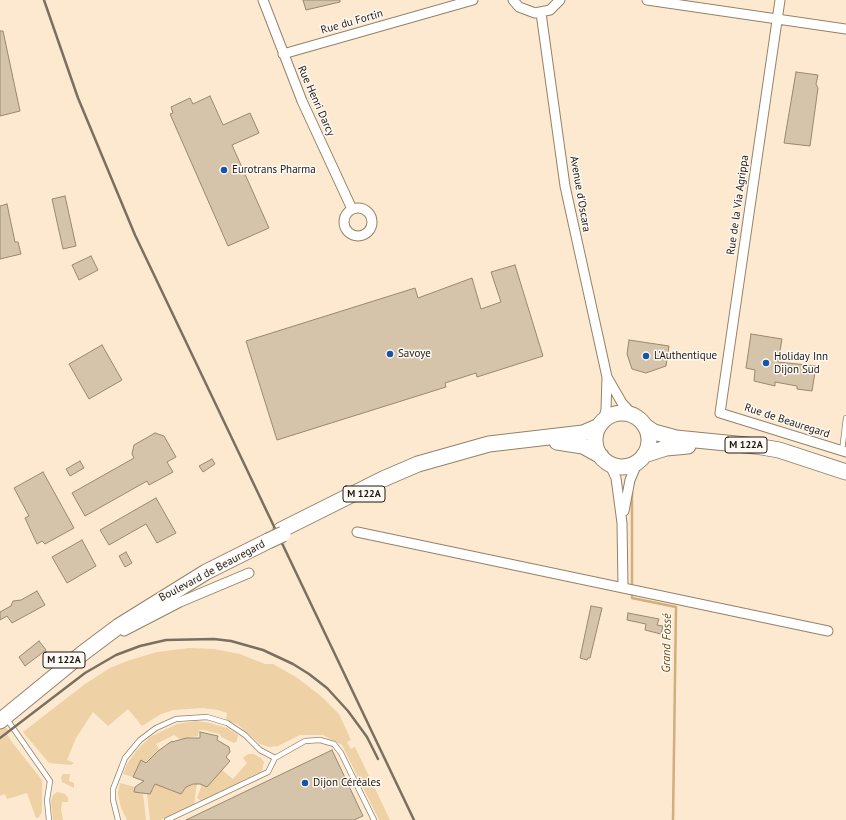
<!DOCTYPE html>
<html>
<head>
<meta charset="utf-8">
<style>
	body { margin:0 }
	canvas { display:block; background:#fce9cf }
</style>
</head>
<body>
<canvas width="846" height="820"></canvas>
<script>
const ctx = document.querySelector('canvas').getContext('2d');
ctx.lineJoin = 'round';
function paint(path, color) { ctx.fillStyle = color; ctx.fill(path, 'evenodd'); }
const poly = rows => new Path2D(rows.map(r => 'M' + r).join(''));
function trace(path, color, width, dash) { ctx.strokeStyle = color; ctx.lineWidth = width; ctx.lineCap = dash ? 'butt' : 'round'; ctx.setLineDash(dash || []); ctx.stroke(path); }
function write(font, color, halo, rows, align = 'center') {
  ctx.font = font + ' "PT Sans",sans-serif'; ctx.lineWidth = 3; ctx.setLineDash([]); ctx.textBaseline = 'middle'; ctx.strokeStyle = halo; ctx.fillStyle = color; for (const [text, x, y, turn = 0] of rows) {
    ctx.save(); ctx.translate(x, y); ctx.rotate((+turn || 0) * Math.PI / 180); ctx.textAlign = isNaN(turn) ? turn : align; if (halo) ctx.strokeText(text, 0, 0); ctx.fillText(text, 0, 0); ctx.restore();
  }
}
paint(poly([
	[189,648,214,649,240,654,265,664,273,664,296,677,321,696,339,714,351,740,347,742,351,749,355,747,390,820,379,820,342,745,323,735,300,735,278,746,269,747,260,744,237,724,226,720,227,713,218,710,203,708,174,710,161,714,142,726,128,709,108,726,93,712,76,738,67,760,74,763,71,765,49,763,23,732,85,684,110,668,127,661,157,652],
	[196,721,210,723,227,728,238,735,237,741,234,743,221,737,220,734,203,730,199,730,198,736,180,739,174,735,156,744,159,749,145,763,141,761,133,777,123,774,127,764,137,750,150,737,177,724],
	[0,726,8,729,7,734,11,741,42,780,42,812,38,818,36,818,27,793,7,799,5,794,0,796],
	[248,754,254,754,261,758,264,762,262,771,201,801,197,798,202,784,207,787,222,770,233,779,247,763,243,758],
	[63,774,70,774,69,781,74,783,74,788,62,782,61,777],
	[157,779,163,787,181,794,186,787,197,783,194,804,161,820,150,820,147,793,150,794,151,790,153,790],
	[120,783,135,787,135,792,143,793,146,820,127,820,121,808,118,793],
	[57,792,65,794,68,798,68,802,62,802,61,810,63,820,53,820,51,801,53,795]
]), '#eed1a4');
trace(poly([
	[632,491,632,588],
	[632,593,632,598,676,607,673,820]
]), '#d1ae7b', 2.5);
const building = poly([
	[303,0,340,0,340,2,306,10,303,0],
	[0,31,3,31,20,111,0,116,0,31],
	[796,72,818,75,816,84,818,88,810,146,784,143,796,72],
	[210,96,223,125,250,113,259,133,232,145,269,228,228,246,170,114,173,113,171,107,190,98,193,104,210,96],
	[65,196,76,246,63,249,52,199,65,196],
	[7,204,15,242,18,242,21,254,0,259,0,206,7,204],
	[91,256,98,270,79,280,72,265,91,256],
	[515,265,543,356,477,377,476,373,445,383,446,387,277,440,246,341,415,288,418,298,472,278,481,309,501,302,491,272,515,265],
	[751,334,782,339,778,362,816,366,812,391,797,389,797,386,775,382,775,386,754,381,755,370,746,368,751,334],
	[629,340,669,346,666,366,646,373,632,369,627,354,629,340],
	[102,345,122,380,89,399,69,364,102,345],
	[155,433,164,436,176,457,167,462,173,472,149,485,147,481,85,516,72,493,134,458,132,454,134,445,155,433],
	[212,459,215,464,203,472,199,466,212,459],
	[80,461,84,468,70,476,66,469,80,461],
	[43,472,74,528,45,544,42,541,37,544,25,518,29,516,14,488,43,472],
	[156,498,176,533,157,543,146,524,109,545,100,530,156,498],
	[82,540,96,566,67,583,52,557,82,540],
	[126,552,132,563,125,567,119,556,126,552],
	[37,591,45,605,12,623,7,616,0,620,0,612,11,606,13,601,21,600,37,591],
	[591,606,602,608,590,658,588,658,587,660,580,658,591,606],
	[628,613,659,619,657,625,663,626,661,634,645,630,646,624,627,620,628,613],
	[39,641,46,650,25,666,19,657,39,641],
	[200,732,218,736,217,740,229,747,230,752,226,757,230,761,207,787,200,784,193,784,186,787,181,794,155,784,150,794,134,792,135,787,144,781,133,777,141,760,146,763,158,751,172,741,172,742,186,738,200,738,200,732],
	[332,750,363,816,354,820,186,820,332,750]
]);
paint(building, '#d5c4aa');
trace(building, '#998870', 1);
const lane = poly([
	[842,451,846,418],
	[6,718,50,781,47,800,49,820],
	[118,820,113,800,113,789,125,758,140,740,156,728,176,719,207,717,227,723,245,735,260,750,275,758,305,741,320,740,334,744,341,753,374,820],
	[167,820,268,772,275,758]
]);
const street = poly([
	[263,0,302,101,352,209],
	[513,0,519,7,535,13,550,10,560,0],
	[647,0,846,29],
	[780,0,720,413,846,452],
	[541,13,565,186,607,377,606,410,603,421],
	[283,54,473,0],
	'344 222a14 14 0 1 1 28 0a14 14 0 1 1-28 0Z',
	[607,377,622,403,634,416],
	[609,463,616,478,622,523,623,586],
	[624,511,630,480,638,461],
	[357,532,828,631],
	[124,631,180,602,249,573]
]);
const primary = poly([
	'595 440a27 27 0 1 1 54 0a27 27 0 1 1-54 0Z',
	[645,426,654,432,676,438,756,446,779,450,846,472],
	[557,442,583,446,601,456],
	[644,455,666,448,688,446],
	[281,530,383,479,418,464,489,444,583,433,599,426],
	[0,721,83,653,119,626,206,572,268,541]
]);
trace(lane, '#93826a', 6);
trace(street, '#93826a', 11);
trace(primary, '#93826a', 17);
trace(lane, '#fff', 4.5);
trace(street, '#fff', 9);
trace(primary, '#fff', 15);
trace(poly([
	[44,0,78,98,135,235,414,820],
	[0,738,85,673,116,655,140,646,166,640,214,639,231,641,263,650,293,664,309,674,327,688,348,711,367,737,378,759]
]), '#7b6f5f', 2.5);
const primaryBridge = poly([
	[268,541,283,534]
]);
trace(primaryBridge, '#93826a', 17, []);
trace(primaryBridge, '#fff', 15);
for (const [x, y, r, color] of [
	[224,170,4,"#1754a5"],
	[390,354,4,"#1754a5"],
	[646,356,4,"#1754a5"],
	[766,363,4,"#1754a5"],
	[305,783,4,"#1754a5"]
]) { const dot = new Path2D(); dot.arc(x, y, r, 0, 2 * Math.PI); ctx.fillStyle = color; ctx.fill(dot); trace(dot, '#fdf9f4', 1.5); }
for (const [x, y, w] of [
	[746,445,42],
	[364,494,42],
	[64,660,42]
]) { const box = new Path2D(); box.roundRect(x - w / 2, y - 8, w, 16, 3); ctx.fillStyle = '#fdf9f4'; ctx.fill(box); trace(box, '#201910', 1); }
write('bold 10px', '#201910', null, [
	["M 122A",746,445],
	["M 122A",364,494],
	["M 122A",64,660]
]);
write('11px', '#201910', '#fdf9f4', [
	["Rue du Fortin",352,22,-16],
	["Rue Henri Darcy",316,101,66],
	["Avenue d'Oscara",580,194,80],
	["Rue de la Via Agrippa",738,205,-82],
	["Rue de Beauregard",787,421,18],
	["Boulevard de Beauregard",212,571,-28]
]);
write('11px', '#201910', '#fdf9f4', [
	["Eurotrans Pharma",232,170],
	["Savoye",398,354],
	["L'Authentique",654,356],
	["Holiday Inn",774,357],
	["Dijon Sud",774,370],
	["Dijon Céréales",313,783]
], 'left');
write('italic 12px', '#6d4b0a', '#fdf9f4', [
	["Grand Fossé",667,643,-89]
]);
</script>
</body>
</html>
